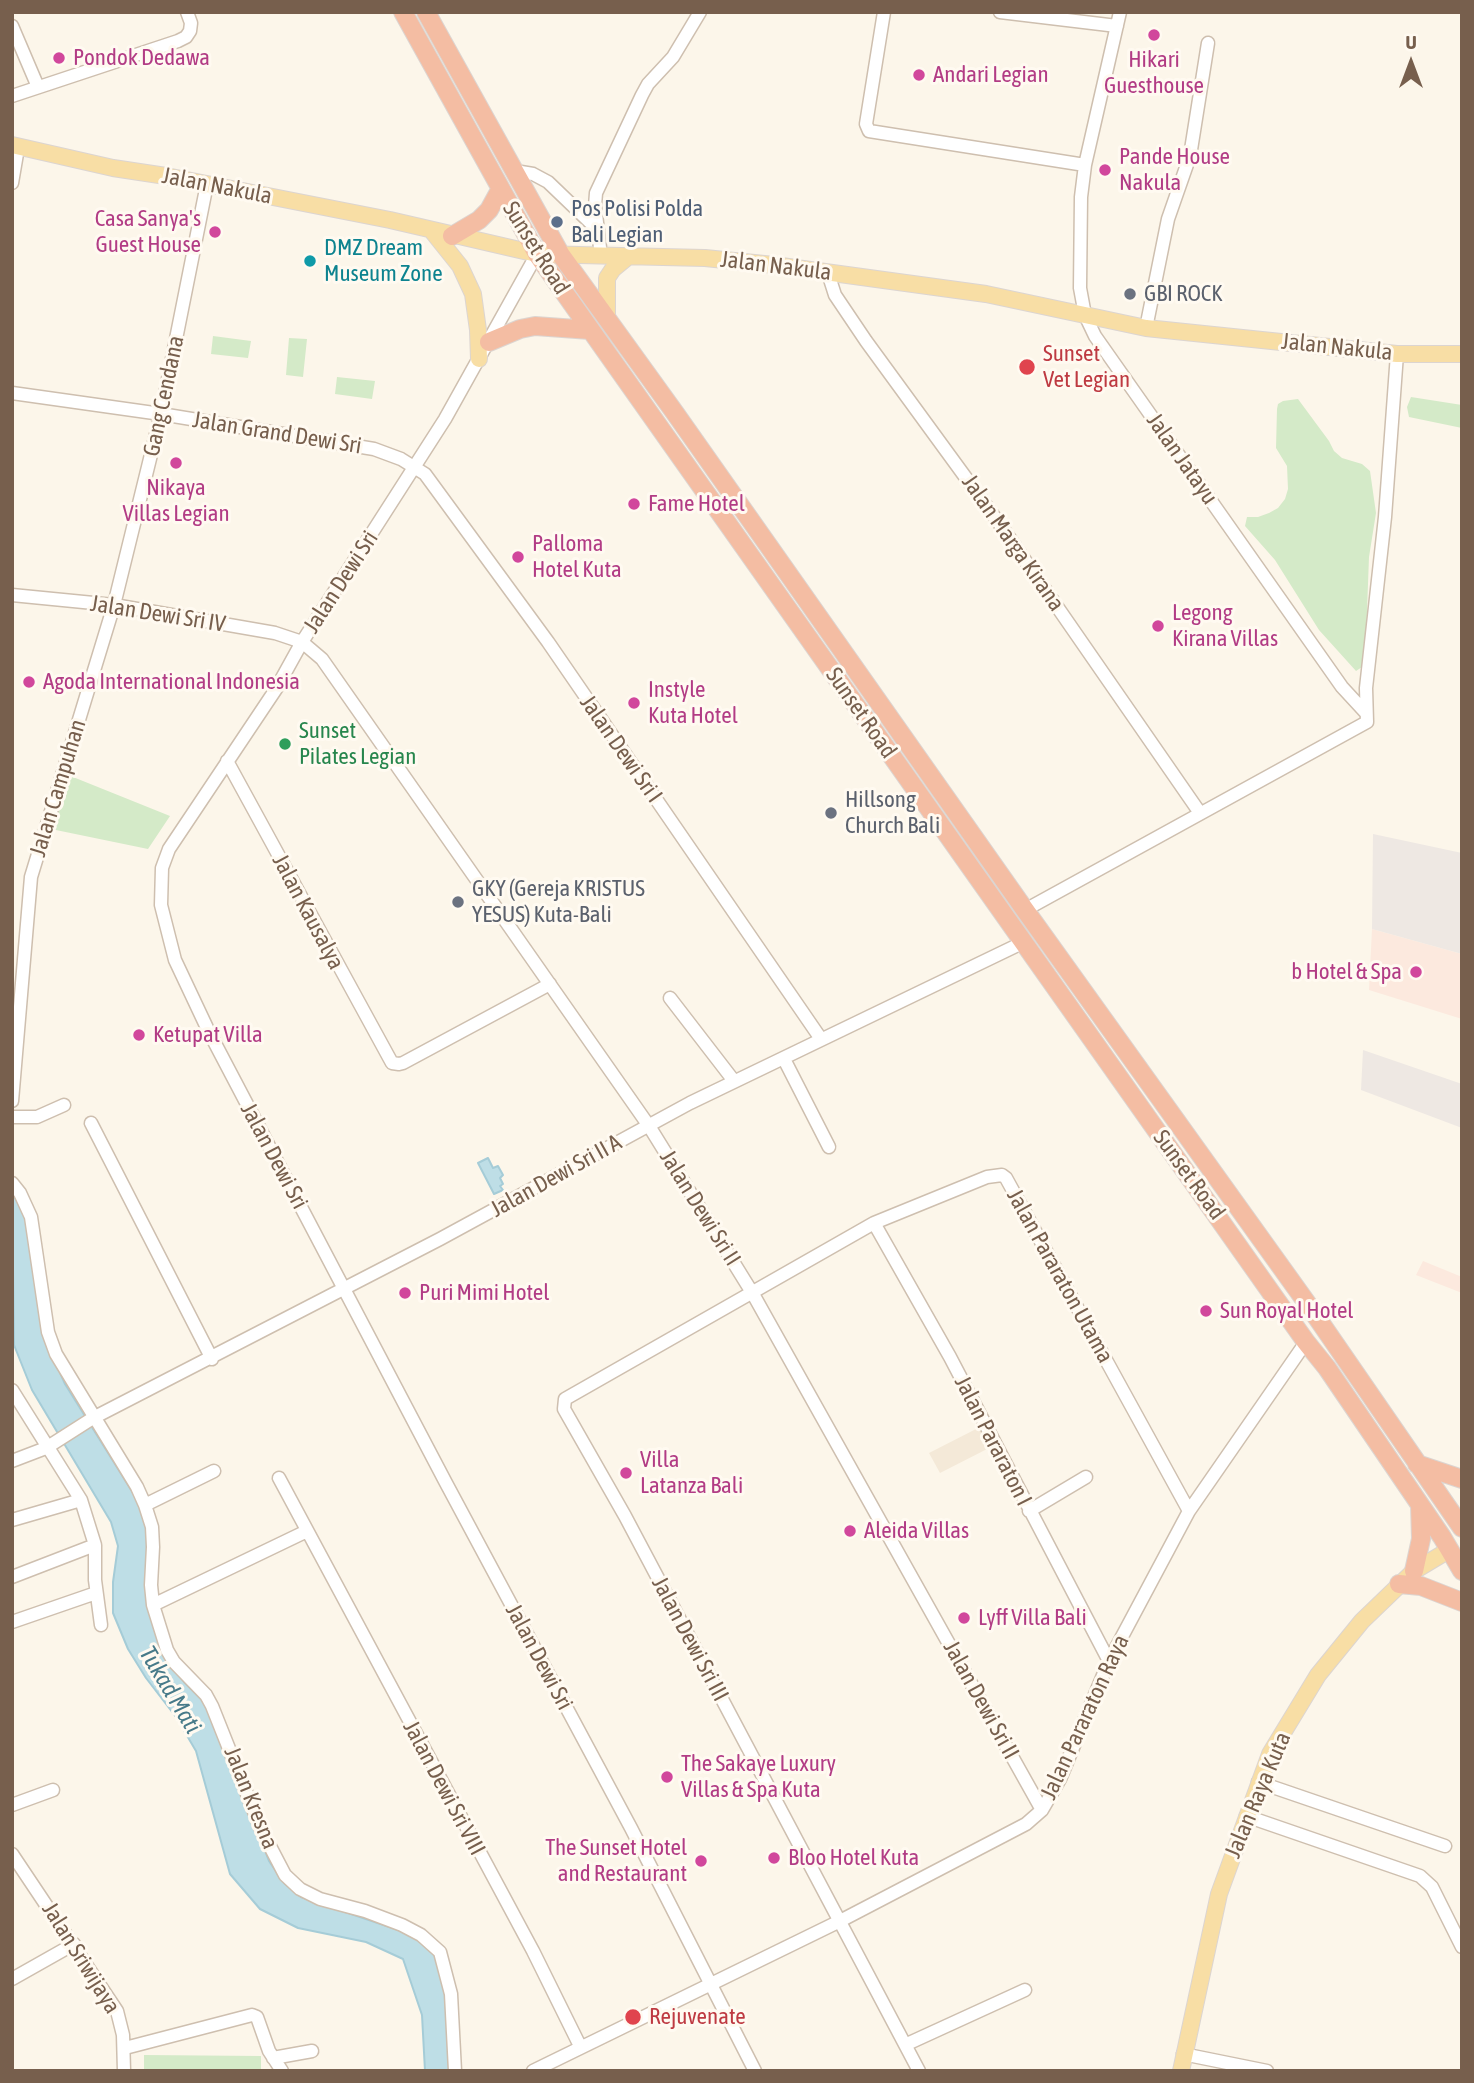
<!DOCTYPE html>
<html>
<head>
<meta charset="utf-8">
<style>
	body { margin:0 }
	#map { position:relative; width:1474px; height:2083px; overflow:hidden; background:#fcf6ea; font-family:"Asap Condensed",sans-serif }
	canvas { display:block }
	.frame { position:absolute; inset:0; border:14px solid #775f4d; pointer-events:none }
	.north { position:absolute; left:1376px; top:28px; width:70px; height:70px; -webkit-text-stroke:5px #fffaf1; paint-order:stroke; rotate:0deg; font-size:19px; font-weight:700; line-height:28px; text-align:center; color:#775f4d }
	.north::after { content:''; display:block; margin:auto; width:24px; height:32px; background:#775f4d; clip-path:polygon(50% 0,100% 100%,50% 72%,0 100%) }
</style>
</head>
<body>
<div id="map">
<canvas width="1474" height="2083"></canvas>
<div class="frame"></div>
<div class="north">U</div>
</div>
<script>
const ctx = document.querySelector('canvas').getContext('2d');
ctx.lineJoin = 'round';
function paint(path, color) { ctx.fillStyle = color; ctx.fill(path, 'evenodd'); }
const poly = rows => new Path2D(rows.map(r => 'M' + r).join(''));
function trace(path, color, width, dash) { ctx.strokeStyle = color; ctx.lineWidth = width; ctx.lineCap = dash ? 'butt' : 'round'; ctx.setLineDash(dash || []); ctx.stroke(path); }
function write(font, color, halo, rows, align = 'center') {
  ctx.font = font + ' "Asap Condensed",sans-serif'; ctx.lineWidth = 6; ctx.setLineDash([]); ctx.textBaseline = 'middle'; ctx.strokeStyle = halo; ctx.fillStyle = color; for (const [text, x, y, turn = 0] of rows) {
    ctx.save(); ctx.translate(x, y); ctx.rotate((+turn || 0) * Math.PI / 180); ctx.textAlign = isNaN(turn) ? turn : align; if (halo) ctx.strokeText(text, 0, 0); ctx.fillText(text, 0, 0); ctx.restore();
  }
}
paint(poly([
	[980,1427,991,1447,940,1473,929,1453]
]), '#f4e9d8');
paint(poly([
	[1372,929,1462,954,1462,1019,1369,990],
	[1423,1261,1462,1277,1462,1293,1416,1275]
]), '#fce9de');
paint(poly([
	[1373,834,1462,853,1462,954,1372,929],
	[1363,1050,1462,1084,1462,1128,1361,1090]
]), '#eee8e3');
paint(poly([
	[213,336,251,341,248,358,211,354],
	[289,338,307,339,303,377,286,375],
	[337,377,375,381,372,399,335,394],
	[1411,397,1462,405,1462,428,1409,417,1407,407],
	[1298,399,1329,441,1334,451,1342,458,1362,464,1370,471,1376,513,1369,557,1365,665,1356,671,1319,630,1275,560,1245,526,1247,517,1258,517,1269,513,1278,508,1285,499,1288,489,1287,466,1276,448,1277,409,1278,404,1283,401],
	[68,775,170,816,148,849,51,829],
	[144,2055,261,2056,261,2071,144,2071]
]), '#d4eac8');
const water = poly([
	[488,1158,493,1168,498,1166,503,1175,500,1178,503,1184,500,1186,503,1190,494,1194,478,1163,488,1158],
	[12,1193,28,1218,42,1331,65,1384,140,1504,149,1529,166,1657,184,1682,209,1707,269,1861,284,1883,301,1897,419,1937,435,1948,444,1969,450,2071,425,2071,422,2015,403,1959,366,1942,298,1928,260,1909,230,1874,196,1751,176,1717,146,1678,128,1649,113,1613,113,1582,118,1546,111,1522,32,1390,14,1345,12,1193]
]);
paint(water, '#bedee6');
trace(water, '#a5ccd7', 2);
const minor = poly([
	[884,12,866,124,869,131,1085,165],
	[1000,12,1117,26],
	[1120,12,1085,165,1081,197,1080,288,1085,315,1095,336,1342,687,1366,713],
	[12,26,38,87],
	[12,96,178,41,186,37,190,31,191,23,187,12],
	[515,171,533,174,548,182,598,230],
	[12,183,18,148],
	[537,254,445,419,302,642,276,689,169,849,162,868,161,905,175,960,208,1030,446,1483,631,1828,755,2071],
	[601,256,595,206,596,193,642,95,648,84,673,57,700,12],
	[828,273,835,295,866,341,1004,530,1200,813],
	[1146,328,1168,219,1190,156,1208,43],
	[12,393,161,414,374,449,401,459,425,474,548,642,821,1039],
	[12,595,114,605,275,633,302,642,322,659,649,1126,753,1294,1042,1810],
	[227,761,392,1063,399,1064,403,1063,550,984],
	[1025,910,1367,722,1366,688,1385,517,1397,354],
	[670,998,734,1081],
	[784,1059,829,1147],
	[12,1101,31,877,114,605,161,414,207,184],
	[12,1117,37,1117,64,1105],
	[91,1123,212,1359],
	[12,1183,20,1193,31,1217,48,1332,56,1354,137,1487,145,1505,152,1527,153,1547,151,1585,153,1605,167,1650,174,1662,206,1695,212,1706,261,1829,285,1875,300,1889,320,1899,365,1911,402,1925,421,1935,440,1952,451,1994,455,2071],
	[874,1223,950,1357,1109,1661],
	[12,1390,81,1500,95,1545,12,1577],
	[12,1461,46,1448,93,1418,440,1239,690,1103,1024,942],
	[279,1478,533,1951,580,2046],
	[145,1505,214,1471],
	[1029,1511,1086,1477],
	[12,1520,81,1500],
	[95,1545,95,1580,101,1625],
	[153,1605,307,1531],
	[12,1622,96,1593],
	[1258,1782,1445,1846],
	[12,1805,53,1790],
	[1246,1816,1420,1876,1432,1887,1462,1947],
	[12,1854,117,2011,123,2035,124,2071],
	[12,1979,74,1944],
	[907,2044,1025,1990],
	[125,2048,252,2015,257,2017,269,2051,282,2071],
	[1183,2054,1267,2071],
	[273,2058,312,2051],
	[533,2071,840,1921,1026,1824,1042,1810,1060,1779,1109,1661,1189,1511,1306,1342],
	[919,2071,625,1516,564,1409,565,1399,874,1223,987,1177,1002,1175,1006,1178,1189,1511]
]);
const major = poly([
	[12,145,113,168,166,176,390,220,537,254,705,258,774,265,986,294,1146,328,1397,354,1462,354],
	[432,231,460,266,473,294,478,330,479,359],
	[607,318,607,278,613,269,630,255],
	[1181,2071,1219,1894,1270,1754,1318,1675,1362,1621,1414,1571,1449,1550]
]);
const highway = poly([
	[403,12,537,254,1306,1342,1327,1368,1442,1537,1462,1571],
	[426,12,561,255,675,413,1025,910,1309,1306,1462,1528],
	[452,236,479,220,489,210,500,190],
	[489,342,520,329,535,326,590,330],
	[1417,1464,1462,1479],
	[1414,1571,1421,1539,1420,1505],
	[1399,1584,1421,1586,1462,1602]
]);
trace(minor, '#cebfaf', 15);
trace(major, '#dcd5d1', 18);
trace(highway, '#dcd5d1', 20);
trace(minor, '#fff', 12);
trace(major, '#f8dea5', 16);
trace(highway, '#f4bda3', 18);
for (const [x, y, r, color] of [
	[1154,35,7,"#d1479c"],
	[59,58,7,"#d1479c"],
	[919,75,7,"#d1479c"],
	[1105,170,7,"#d1479c"],
	[557,222,7,"#5c6f8a"],
	[215,232,7,"#d1479c"],
	[310,261,7,"#0f9aa8"],
	[1130,294,7,"#6b7280"],
	[1027,367,9,"#e0444e"],
	[176,463,7,"#d1479c"],
	[634,504,7,"#d1479c"],
	[518,557,7,"#d1479c"],
	[1158,626,7,"#d1479c"],
	[29,682,7,"#d1479c"],
	[634,703,7,"#d1479c"],
	[285,744,7,"#2e9e5b"],
	[831,813,7,"#6b7280"],
	[458,902,7,"#6b7280"],
	[1416,972,7,"#d1479c"],
	[139,1035,7,"#d1479c"],
	[405,1293,7,"#d1479c"],
	[1206,1311,7,"#d1479c"],
	[626,1473,7,"#d1479c"],
	[850,1531,7,"#d1479c"],
	[964,1618,7,"#d1479c"],
	[667,1777,7,"#d1479c"],
	[774,1858,7,"#d1479c"],
	[701,1861,7,"#d1479c"],
	[633,2017,9,"#e0444e"]
]) { const dot = new Path2D(); dot.arc(x, y, r, 0, 2 * Math.PI); ctx.fillStyle = color; ctx.fill(dot); trace(dot, '#fffaf1', 2.5); }
write('23px', '#b23c85', '#fffaf1', [
	["Pondok Dedawa",73,58],
	["Hikari",1154,60,"center"],
	["Guesthouse",1154,86,"center"],
	["Andari Legian",933,75],
	["Pande House",1119,157],
	["Nakula",1119,183],
	["Casa Sanya's",201,219,"right"],
	["Guest House",201,245,"right"],
	["Nikaya",176,488,"center"],
	["Villas Legian",176,514,"center"],
	["Fame Hotel",648,504],
	["Palloma",532,544],
	["Hotel Kuta",532,570],
	["Legong",1172,613],
	["Kirana Villas",1172,639],
	["Agoda International Indonesia",43,682],
	["Instyle",648,690],
	["Kuta Hotel",648,716],
	["b Hotel & Spa",1402,972,"right"],
	["Ketupat Villa",153,1035],
	["Puri Mimi Hotel",419,1293],
	["Sun Royal Hotel",1220,1311],
	["Villa",640,1460],
	["Latanza Bali",640,1486],
	["Aleida Villas",864,1531],
	["Lyff Villa Bali",978,1618],
	["The Sakaye Luxury",681,1764],
	["Villas & Spa Kuta",681,1790],
	["The Sunset Hotel",687,1848,"right"],
	["and Restaurant",687,1874,"right"],
	["Bloo Hotel Kuta",788,1858]
], 'left');
write('23px', '#775f4d', '#fffaf1', [
	["Jalan Nakula",217,186,11],
	["Sunset Road",536,248,58],
	["Jalan Nakula",776,266,7],
	["Jalan Nakula",1337,347,6],
	["Gang Cendana",164,396,-78],
	["Jalan Grand Dewi Sri",277,433,9],
	["Jalan Jatayu",1182,459,55],
	["Jalan Marga Kirana",1013,543,55],
	["Jalan Dewi Sri",341,582,-57],
	["Jalan Dewi Sri IV",158,614,9],
	["Sunset Road",861,713,55],
	["Jalan Dewi Sri I",621,749,55],
	["Jalan Campuhan",58,788,-73],
	["Jalan Kausalya",308,912,62],
	["Jalan Dewi Sri",274,1156,62],
	["Sunset Road",1189,1175,54],
	["Jalan Dewi Sri II A",556,1176,-29],
	["Jalan Dewi Sri II",700,1208,58],
	["Jalan Pararaton Utama",1060,1276,61],
	["Jalan Pararaton I",993,1441,63],
	["Jalan Dewi Sri III",690,1639,62],
	["Jalan Dewi Sri",539,1657,62],
	["Jalan Dewi Sri II",981,1700,61],
	["Jalan Pararaton Raya",1085,1717,-65],
	["Jalan Dewi Sri VIII",444,1788,62],
	["Jalan Raya Kuta",1258,1795,-67],
	["Jalan Kresna",251,1798,68],
	["Jalan Sriwijaya",81,1958,58]
]);
write('23px', '#4e5e75', '#fffaf1', [
	["Pos Polisi Polda",571,209],
	["Bali Legian",571,235]
], 'left');
write('23px', '#0d838f', '#fffaf1', [
	["DMZ Dream",324,248],
	["Museum Zone",324,274]
], 'left');
write('23px', '#5b616d', '#fffaf1', [
	["GBI ROCK",1144,294],
	["Hillsong",845,800],
	["Church Bali",845,826],
	["GKY (Gereja KRISTUS",472,889],
	["YESUS) Kuta-Bali",472,915]
], 'left');
write('23px', '#be3a42', '#fffaf1', [
	["Sunset",1043,354],
	["Vet Legian",1043,380],
	["Rejuvenate",649,2017]
], 'left');
write('23px', '#27864d', '#fffaf1', [
	["Sunset",299,731],
	["Pilates Legian",299,757]
], 'left');
write('italic 24px', '#477a89', '#fffaf1', [
	["Tukad Mati",170,1690,59]
]);
</script>
</body>
</html>
